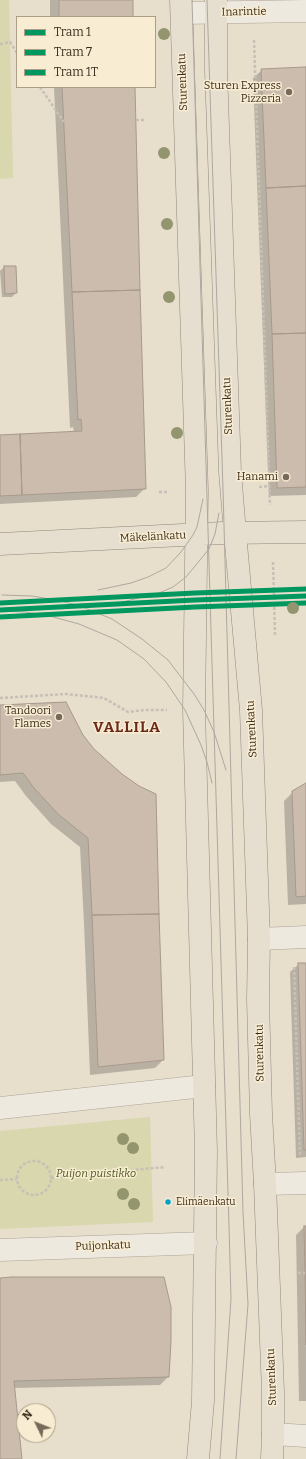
<!DOCTYPE html>
<html>
<head>
<meta charset="utf-8">
<style>
	body { margin:0 }
	#map { position:relative; width:306px; height:1459px; overflow:hidden; background:#e7decc; font-family:Bitter,serif }
	canvas { display:block }
	.legend { position:absolute; left:16px; top:16px; width:140px; height:72px; box-sizing:border-box; background:#f8edd2; border:1px solid #ac9f89; margin:0; padding:5px 7px; list-style:none; font-size:12px; color:#3b2b1c }
	.legend li { display:flex; align-items:center; gap:8px; height:20px }
	.legend b { width:20px; border:1px solid #ac9f89 }
	.north { position:absolute; left:16px; top:1403px; width:40px; height:40px; box-sizing:border-box; background:#f8edd2; border:1px solid #ac9f89; border-radius:50%; rotate:313deg; font-size:11px; font-weight:700; line-height:16px; text-align:center; color:#3b2b1c }
	.north::after { content:''; display:block; margin:auto; width:14px; height:18px; background:#776a5a; clip-path:polygon(50% 0,100% 100%,50% 72%,0 100%) }
</style>
</head>
<body>
<div id="map">
<canvas width="306" height="1459"></canvas>
<ul class="legend">
<li><b style="height:5px;background:#00985f"></b>Tram 1</li>
<li><b style="height:5px;background:#00985f"></b>Tram 7</li>
<li><b style="height:5px;background:#00985f"></b>Tram 1T</li>
</ul>
<div class="north">N</div>
</div>
<script>
const ctx = document.querySelector('canvas').getContext('2d');
ctx.lineJoin = 'round';
function paint(path, color) { ctx.fillStyle = color; ctx.fill(path, 'evenodd'); }
const poly = rows => new Path2D(rows.map(r => 'M' + r).join(''));
function trace(path, color, width, dash) { ctx.strokeStyle = color; ctx.lineWidth = width; ctx.lineCap = dash ? 'butt' : 'round'; ctx.setLineDash(dash || []); ctx.stroke(path); }
function write(font, color, halo, rows, align = 'center') {
  ctx.font = font + ' Bitter,serif'; ctx.lineWidth = 3; ctx.setLineDash([]); ctx.textBaseline = 'middle'; ctx.strokeStyle = halo; ctx.fillStyle = color; for (const [text, x, y, turn = 0] of rows) {
    ctx.save(); ctx.translate(x, y); ctx.rotate((+turn || 0) * Math.PI / 180); ctx.textAlign = isNaN(turn) ? turn : align; if (halo) ctx.strokeText(text, 0, 0); ctx.fillText(text, 0, 0); ctx.restore();
  }
}
paint(poly([
	[0,0,9,0,13,178,0,179],
	[150,1117,153,1222,0,1229,0,1131]
]), '#d8d7ad');
paint(poly([
	[50,0,132,0,133,17,50,17],
	[306,68,306,495,269,496,253,78,262,70],
	[54,87,134,87,145,488,136,497,0,504,0,436,74,433,73,427,70,428],
	[4,267,15,267,16,293,12,297,2,297,0,271],
	[65,703,163,1060,155,1068,90,1075,84,923,80,847,51,824,26,796,15,781,0,782,0,706],
	[306,784,306,904,288,905,284,801,293,792],
	[299,964,306,964,306,1157,296,1158,290,972],
	[304,1227,306,1227,306,1401,299,1401,296,1235],
	[0,1279,168,1377,160,1385,13,1388,21,1459,0,1459]
]), '#0003');
const building = poly([
	[59,0,133,0,133,17,59,17,59,0],
	[306,67,306,186,266,188,261,69,306,67],
	[62,87,135,87,140,290,72,292,62,87],
	[306,186,306,333,272,334,266,188,306,186],
	[4,266,16,266,17,293,5,294,4,266],
	[140,290,146,489,22,495,20,434,82,431,81,419,78,420,72,292,140,290],
	[306,333,306,487,277,488,272,334,306,333],
	[20,434,22,495,0,496,0,435,20,434],
	[66,702,83,735,94,749,122,774,139,786,156,794,159,914,92,915,88,838,59,815,34,788,23,773,0,775,0,705,66,702],
	[306,783,306,896,296,897,292,791,306,783],
	[159,914,164,1060,98,1067,92,915,159,914],
	[298,963,306,963,306,1150,304,1150,298,963],
	[304,1226,306,1226,306,1345,305,1273,304,1226],
	[12,1277,164,1277,171,1307,171,1341,169,1377,14,1381,22,1459,0,1459,0,1278,12,1277]
]);
paint(building, '#cbbcad');
trace(building, '#a7998b', 1);
const minor = poly([
	[182,13,306,11],
	[259,939,306,937],
	[0,1108,204,1086],
	[265,1184,306,1183],
	[0,1250,206,1243],
	[273,1434,306,1436]
]);
const major = poly([
	[181,0,197,490,194,710,206,1151,203,1401,198,1459],
	[216,0,216,70,230,472,235,533,251,710,259,939,258,1000,261,1114,265,1184,273,1392,273,1434,272,1459],
	[0,544,223,533,306,532]
]);
trace(minor, '#aca396', 23);
trace(major, '#91887c', 23);
trace(poly([
	[254,40,270,505],
	[0,44,10,42,17,53],
	[40,87,64,122],
	[136,120,146,120],
	[259,487,269,486],
	[159,492,168,492],
	[273,562,275,635],
	[0,698,66,694,104,698,128,712,144,710,167,710],
	[294,967,300,1155],
	'17 1178a17 17 0 1 1 34 0a17 17 0 1 1-34 0Z',
	[51,1178,165,1167],
	[0,1180,17,1179],
	[298,1273,305,1273]
]), '#c7c0b6', 2.5, [3, 2]);
trace(minor, '#eee9df', 22);
trace(major, '#e6dfcf', 22);
trace(poly([
	[192,0,229,1226,231,1299,220,1459],
	[207,0,223,489,243,1212,248,1304,236,1459],
	[98,590,131,583,148,577,166,568,181,552,193,535,197,527,203,499],
	[2,595,32,596,61,601,80,606,112,619,142,639,168,660,194,694,204,710,214,732,226,770],
	[110,605,159,593,173,587,186,577,209,549,215,534,219,513],
	[0,611,25,612,46,615,79,624,117,640,144,659,166,682,185,710,201,745,207,762,212,783]
]), '#ada89f', 1);
trace(poly([
	[0,610,195,600,306,596]
]), '#00985f', 5);
trace(poly([
	[0,617,195,607,306,603]
]), '#00985f', 5);
trace(poly([
	[0,603,195,593,306,589]
]), '#00985f', 5);
ctx.fillStyle = '#92956e';
for (const [x, y] of [
	[164,34],
	[164,153],
	[167,224],
	[169,297],
	[177,433],
	[293,608],
	[123,1139],
	[133,1148],
	[123,1194],
	[134,1204]
]) { ctx.beginPath(); ctx.arc(x, y, 6, 0, 2 * Math.PI); ctx.fill(); }
for (const [x, y, r, color] of [
	[289,92,4,"#776a5a"],
	[286,477,4,"#776a5a"],
	[59,717,4,"#776a5a"],
	[168,1202,3.5,"#03a3c5"]
]) { const dot = new Path2D(); dot.arc(x, y, r, 0, 2 * Math.PI); ctx.fillStyle = color; ctx.fill(dot); trace(dot, '#f8edd2', 1.5); }
write('10px', '#3b2b1c', '#f8edd2', [
	["Elimäenkatu",176,1202]
], 'left');
write('11px', '#3b2b1c', '#f8edd2', [
	["Inarintie",244,12,-1],
	["Sturenkatu",183,82,-92],
	["Sturenkatu",228,406,-92],
	["Mäkelänkatu",153,537,-3],
	["Sturenkatu",252,729,-93],
	["Sturenkatu",260,1053,-91],
	["Puijonkatu",103,1246,-2],
	["Sturenkatu",272,1377,-92]
]);
write('11px', '#3b2b1c', '#f8edd2', [
	["Sturen Express",281,86],
	["Pizzeria",281,99],
	["Hanami",278,477],
	["Tandoori",51,711],
	["Flames",51,724]
], 'right');
write('italic 11px', '#4c5a21', '#f8edd2', [
	["Puijon puistikko",96,1174]
]);
ctx.letterSpacing = '1px';
write('bold 15px', '#6c2818', '#f8edd2', [
	["VALLILA",127,728]
]);
ctx.letterSpacing = '0px';
</script>
</body>
</html>
